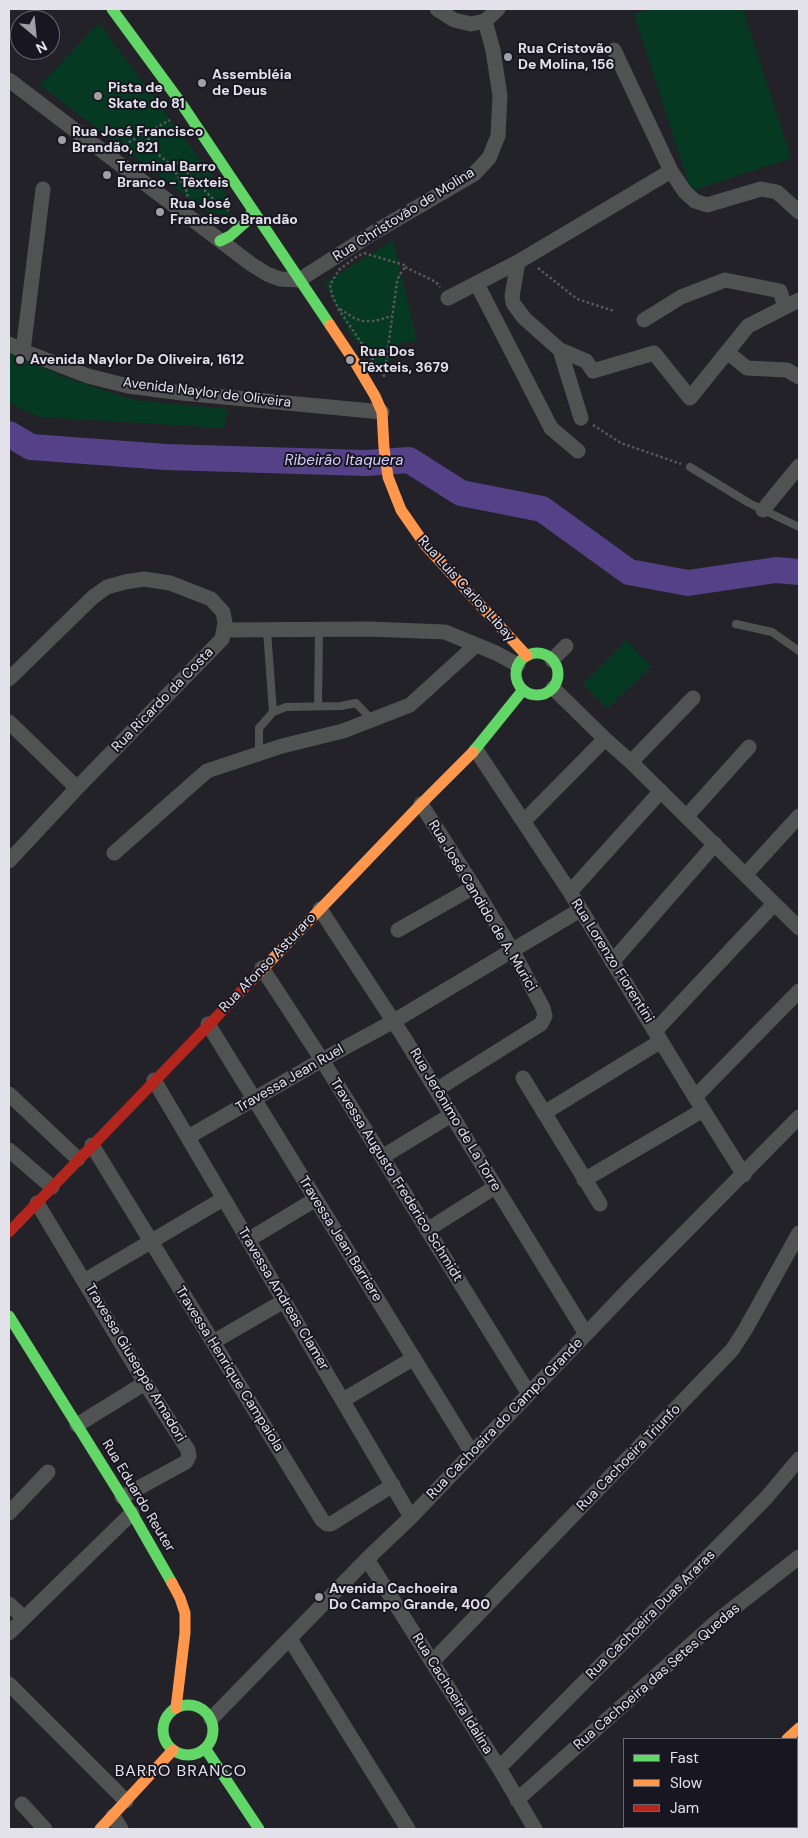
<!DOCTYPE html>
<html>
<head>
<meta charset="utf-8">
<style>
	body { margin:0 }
	#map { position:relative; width:808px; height:1838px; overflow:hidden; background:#232228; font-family:"DM Sans",sans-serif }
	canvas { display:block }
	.frame { position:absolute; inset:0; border:10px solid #e3e2ea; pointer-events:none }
	.legend { position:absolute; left:623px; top:1738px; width:175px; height:90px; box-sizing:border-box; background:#181621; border:1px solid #696871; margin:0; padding:6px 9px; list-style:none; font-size:15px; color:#e3e2ea }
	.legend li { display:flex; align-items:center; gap:10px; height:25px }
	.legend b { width:25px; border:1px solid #696871 }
	.north { position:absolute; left:10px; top:10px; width:50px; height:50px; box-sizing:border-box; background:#181621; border:1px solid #696871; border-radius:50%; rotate:152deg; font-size:14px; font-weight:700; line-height:20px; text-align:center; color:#e3e2ea }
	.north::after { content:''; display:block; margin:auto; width:18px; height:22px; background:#a09fa6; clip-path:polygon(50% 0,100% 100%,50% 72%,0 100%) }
</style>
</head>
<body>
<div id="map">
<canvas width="808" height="1838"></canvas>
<div class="frame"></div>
<ul class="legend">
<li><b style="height:6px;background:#63d668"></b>Fast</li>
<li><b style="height:6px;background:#ff974d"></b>Slow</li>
<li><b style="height:6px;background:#b3261e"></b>Jam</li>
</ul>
<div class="north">N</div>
</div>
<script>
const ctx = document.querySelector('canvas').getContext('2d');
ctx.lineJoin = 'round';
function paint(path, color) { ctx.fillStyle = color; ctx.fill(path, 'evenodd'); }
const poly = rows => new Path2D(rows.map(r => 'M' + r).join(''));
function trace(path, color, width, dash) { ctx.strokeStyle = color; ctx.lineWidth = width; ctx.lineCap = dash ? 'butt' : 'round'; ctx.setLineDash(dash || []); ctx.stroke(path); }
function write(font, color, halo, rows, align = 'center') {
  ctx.font = font + ' "DM Sans",sans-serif'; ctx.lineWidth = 4; ctx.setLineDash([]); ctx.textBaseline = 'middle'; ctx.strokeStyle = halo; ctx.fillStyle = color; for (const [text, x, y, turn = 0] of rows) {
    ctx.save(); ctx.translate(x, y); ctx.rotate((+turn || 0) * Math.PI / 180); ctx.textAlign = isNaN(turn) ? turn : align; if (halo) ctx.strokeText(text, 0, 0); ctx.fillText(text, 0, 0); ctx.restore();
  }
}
paint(poly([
	[651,9,743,9,791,158,691,191,634,14],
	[99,23,227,196,229,215,207,212,40,85],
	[393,240,417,341,401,343,384,370,350,334,325,283],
	[9,351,63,377,134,400,228,409,224,428,40,417,9,403],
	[627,640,651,667,607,709,583,684]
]), '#063921');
trace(poly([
	[9,434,31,447,166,457,366,463,409,460,461,493,542,509,629,572,688,583,776,570,799,572]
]), '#554188', 26);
trace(poly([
	[145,134,160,156,170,164,178,163,214,200,231,212],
	[120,147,170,120],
	[170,164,186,189,188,198],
	[364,253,404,265,405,267,399,276,397,282,384,376,339,310,332,295,330,285,339,270,356,257,364,253],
	[405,267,436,282,440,287],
	[538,268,577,299,614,311],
	[340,309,354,318,362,321,375,321,392,316],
	[593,425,621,443,681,464]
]), '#58585a', 2.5, [2.5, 2.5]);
trace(poly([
	[690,467,749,503,799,527],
	[736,624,772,632,799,651],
	[318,706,319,630],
	[273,712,286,707,341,706,356,703,372,720],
	[259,754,259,728,273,712,267,630]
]), '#515353', 8);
trace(poly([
	[437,9,454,20,471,24,485,21,498,9],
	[614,50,671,171,685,192,695,201,707,205,761,189,777,192,799,212],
	[9,80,251,264,267,274,280,279,299,280,373,233,474,174,489,158,498,136,500,96,493,50,485,21],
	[518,262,512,296,513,303,524,318,560,350,586,361,593,371,654,353,690,398,748,326,799,300],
	[477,284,551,428,578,451],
	[448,298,518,262,671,171],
	[644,320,681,297,725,280,780,291,785,307],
	[9,344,23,351,88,376,128,386,182,393,382,412],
	[560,350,581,418],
	[23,351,43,189],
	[727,352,747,368,787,370,799,377],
	[763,510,799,466],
	[224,630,369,629,445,632,496,653,518,665],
	[552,660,566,646],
	[9,679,93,597,107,587,125,582,144,579,170,583,211,599,223,612,225,623,222,639,77,788,9,861],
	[553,688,605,739,631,762,799,928],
	[9,722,77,788],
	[476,750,570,892,695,1097,744,1175],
	[631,762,693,698],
	[421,804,474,887,512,950,543,1008,545,1016,541,1024,436,1090],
	[687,816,749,747],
	[524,821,605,739],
	[114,853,207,771,282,746,343,731,410,705,476,645],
	[746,874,799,816],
	[570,892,661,791],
	[320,909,403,1036,586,1334],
	[398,930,474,887],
	[612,962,715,844],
	[262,968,322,1060,529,1394],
	[208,1024,472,1453],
	[655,1031,774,904],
	[523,1078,600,1204],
	[154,1080,411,1517],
	[9,1094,78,1159],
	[695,1097,799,991],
	[544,1113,661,1041],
	[188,1137,322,1060,394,1021,580,910],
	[92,1145,322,1520,327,1524,331,1524,393,1485],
	[9,1150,52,1187],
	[382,1157,451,1115],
	[584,1180,703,1110],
	[37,1203,145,1383,188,1450,189,1456,186,1462,122,1497],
	[427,1230,495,1187],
	[248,1240,316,1199],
	[84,1281,223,1199],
	[213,1342,284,1301],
	[343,1400,414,1358],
	[77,1425,145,1383],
	[9,1513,48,1472],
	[367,1559,499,1768,535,1829],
	[9,1604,24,1618],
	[9,1633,132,1513],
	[290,1639,408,1829],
	[432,1662,732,1350,745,1330,799,1233],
	[9,1684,126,1801],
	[211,1719,367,1559,411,1517,631,1287,799,1117],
	[499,1768,766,1498,799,1459],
	[517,1800,717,1621,799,1557],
	[22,1804,45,1829],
	[113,1816,121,1829]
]), '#515353', 15);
trace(poly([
	[112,9,181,103,330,325],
	[220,241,230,236,247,221,253,210],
	'516 674a21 21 0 1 1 42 0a21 21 0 1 1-42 0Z',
	[473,752,523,690],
	[9,1316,132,1513,172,1583],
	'163 1730a25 25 0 1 1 50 0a25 25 0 1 1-50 0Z',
	[205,1748,259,1829]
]), '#63d668', 11);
trace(poly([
	[330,325,356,364,375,396,382,412,384,448,388,477,401,510,426,546,527,656],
	[257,975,421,804,473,752],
	[172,1583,180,1598,185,1613,185,1633,176,1708],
	[787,1739,799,1728],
	[100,1829,173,1750],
	[688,1829,690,1827]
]), '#ff974d', 11);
trace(poly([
	[9,1232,257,975]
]), '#b3261e', 11);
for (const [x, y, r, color] of [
	[508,57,5,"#a09fa6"],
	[202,83,5,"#a09fa6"],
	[98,96,5,"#a09fa6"],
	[62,140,5,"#a09fa6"],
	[107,175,5,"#a09fa6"],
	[160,212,5,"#a09fa6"],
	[20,360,5,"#a09fa6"],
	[350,360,5,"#a09fa6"],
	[319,1597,5,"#a09fa6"]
]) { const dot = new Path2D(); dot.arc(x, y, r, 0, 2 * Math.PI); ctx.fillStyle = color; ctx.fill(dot); trace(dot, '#181621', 2); }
write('bold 14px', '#e3e2ea', '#181621', [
	["Rua Cristovão",518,49],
	["De Molina, 156",518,65],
	["Assembléia",212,75],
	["de Deus",212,91],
	["Pista de",108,88],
	["Skate do 81",108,104],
	["Rua José Francisco",72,132],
	["Brandão, 821",72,148],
	["Terminal Barro",117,167],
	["Branco - Têxteis",117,183],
	["Rua José",170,204],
	["Francisco Brandão",170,220],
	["Rua Dos",360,352],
	["Têxteis, 3679",360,368],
	["Avenida Naylor De Oliveira, 1612",30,360],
	["Avenida Cachoeira",329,1589],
	["Do Campo Grande, 400",329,1605]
], 'left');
write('14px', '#e3e2ea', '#181621', [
	["Rua Christovão de Molina",404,215,-32],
	["Avenida Naylor de Oliveira",207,393,7],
	["Rua Luis Carlos Libay",466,589,48],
	["Rua Ricardo da Costa",163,700,-46],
	["Rua José Candido de A. Murici",482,906,59],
	["Rua Lorenzo Fiorentini",612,961,58],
	["Rua Afonso Asturaro",268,963,-46],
	["Travessa Jean Ruel",290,1079,-30],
	["Rua Jerônimo de La Torre",455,1120,59],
	["Travessa Augusto Frederico Schmidt",396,1180,58],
	["Travessa Jean Barriere",340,1239,58],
	["Travessa Andreas Clamer",283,1299,59],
	["Travessa Giuseppe Amadori",135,1363,59],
	["Travessa Henrique Campaiola",229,1369,58],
	["Rua Cachoeira do Campo Grande",505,1419,-46],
	["Rua Cachoeira Triunfo",629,1458,-46],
	["Rua Eduardo Reuter",138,1496,59],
	["Rua Cachoeira Duas Araras",651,1615,-45],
	["Rua Cachoeira das Setes Quedas",657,1677,-41],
	["Rua Cachoeira Idalina",452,1694,58]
]);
write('italic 15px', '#d6cefa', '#181621', [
	["Ribeirão Itaquera",344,461]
]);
ctx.letterSpacing = '1px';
write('16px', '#e3e2ea', '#181621', [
	["BARRO BRANCO",181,1772]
]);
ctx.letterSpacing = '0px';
</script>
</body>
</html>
